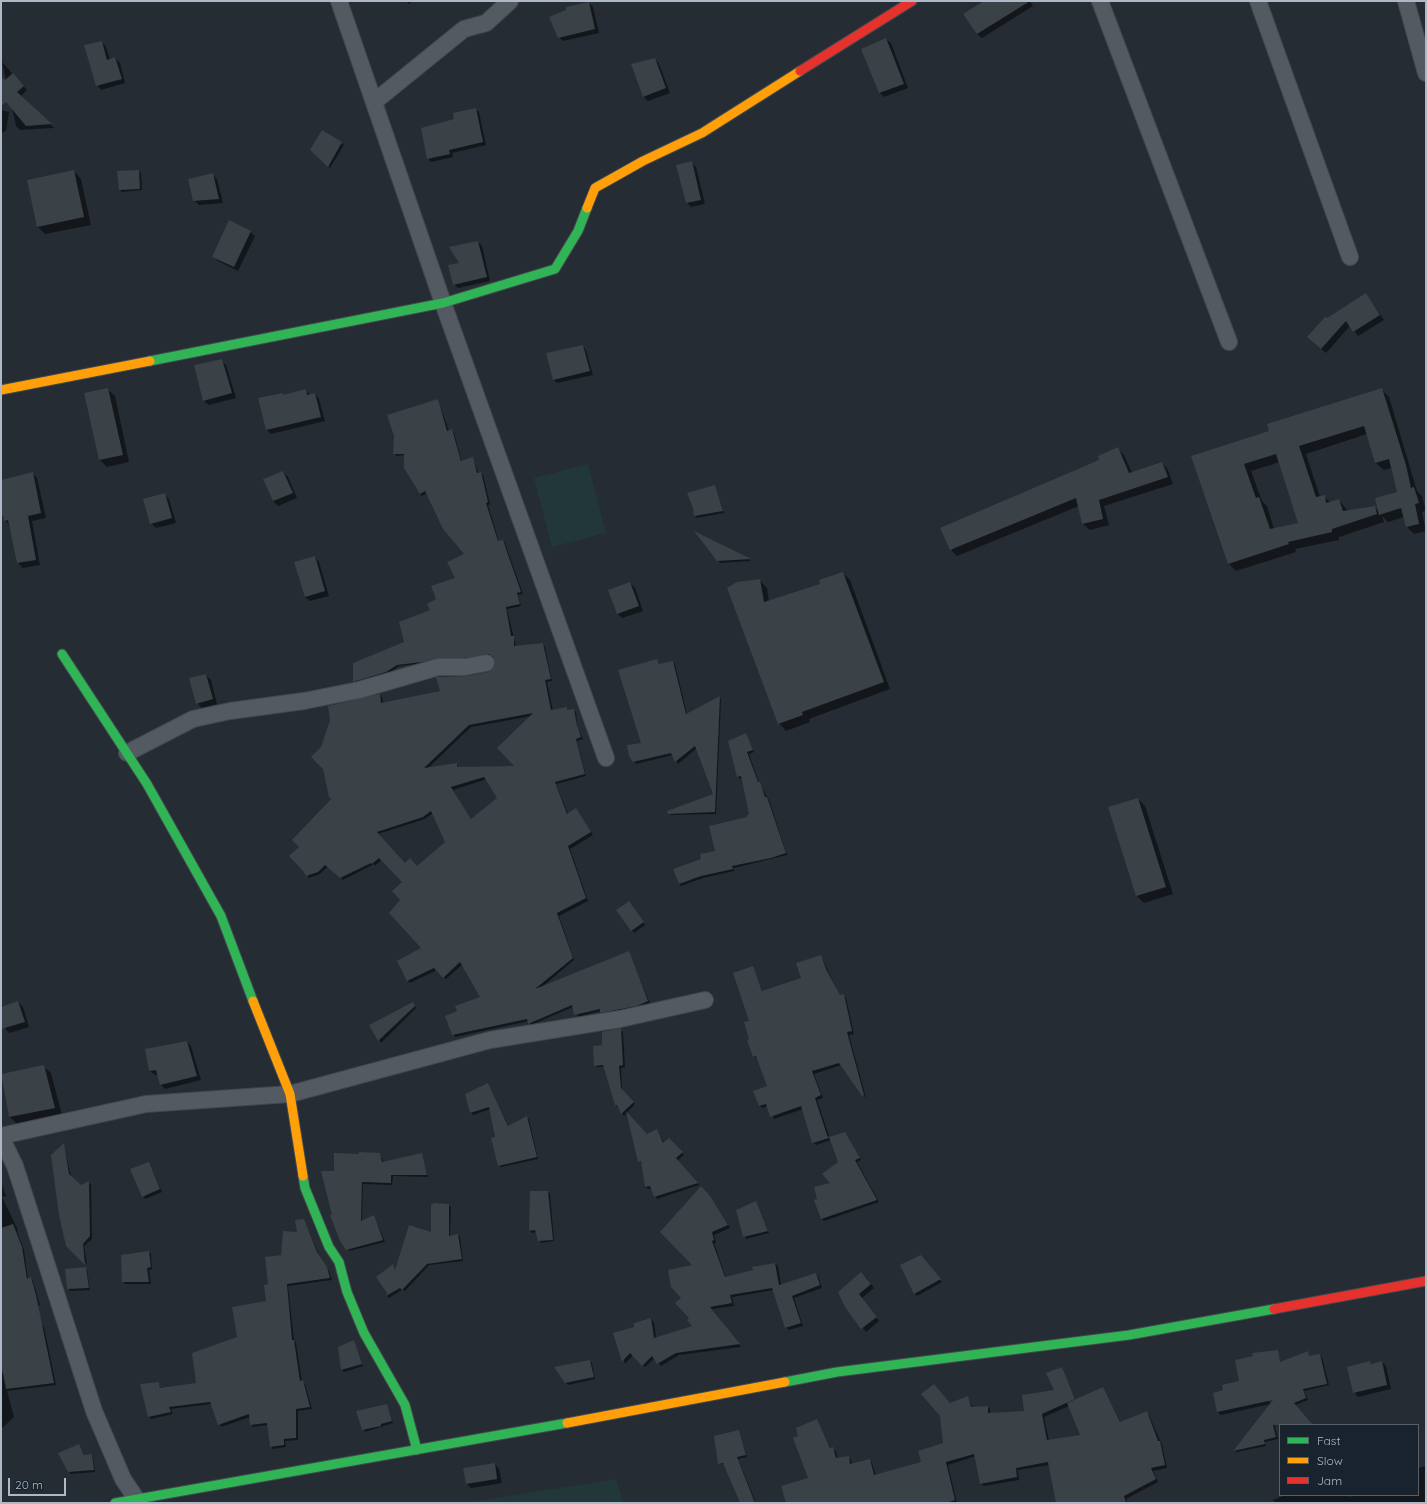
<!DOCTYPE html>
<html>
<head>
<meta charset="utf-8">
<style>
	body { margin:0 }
	#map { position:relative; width:1427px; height:1504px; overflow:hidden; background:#252c33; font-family:Quicksand,sans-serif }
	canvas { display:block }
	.frame { position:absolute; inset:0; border:2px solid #adb9c6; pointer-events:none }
	.legend { position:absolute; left:1279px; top:1424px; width:140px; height:72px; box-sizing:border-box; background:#19232d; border:1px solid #545f6a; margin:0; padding:5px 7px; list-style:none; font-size:12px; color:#adb9c6 }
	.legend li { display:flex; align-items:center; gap:8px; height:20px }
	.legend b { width:20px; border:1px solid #545f6a }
	.scale { position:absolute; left:8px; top:1478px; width:58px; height:18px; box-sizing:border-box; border:2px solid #adb9c6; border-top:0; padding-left:5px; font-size:12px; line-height:14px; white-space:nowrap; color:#adb9c6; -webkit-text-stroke:3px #19232d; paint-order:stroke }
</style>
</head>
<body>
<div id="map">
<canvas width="1427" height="1504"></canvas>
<div class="frame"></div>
<ul class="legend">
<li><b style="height:5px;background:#30b455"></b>Fast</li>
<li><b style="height:5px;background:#ff9f0a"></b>Slow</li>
<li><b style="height:5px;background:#e5322d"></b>Jam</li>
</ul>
<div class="scale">20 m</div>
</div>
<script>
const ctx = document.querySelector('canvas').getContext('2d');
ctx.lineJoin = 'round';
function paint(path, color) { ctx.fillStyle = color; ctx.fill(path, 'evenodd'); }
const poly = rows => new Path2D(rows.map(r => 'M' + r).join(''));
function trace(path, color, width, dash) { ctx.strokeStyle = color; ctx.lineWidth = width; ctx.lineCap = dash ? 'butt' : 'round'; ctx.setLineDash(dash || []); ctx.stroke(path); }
paint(poly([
	[588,464,606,533,552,547,534,478],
	[616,1479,624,1503,463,1503]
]), '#223739');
paint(poly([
	[406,1,413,1,409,4],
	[986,1,1030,1,1033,6,982,38,977,34],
	[589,3,593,7,599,33,563,41,559,37,567,10],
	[886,39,891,43,908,88,884,97,880,93,862,49],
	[102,42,106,47,110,60,115,58,120,63,125,83,101,90,97,85],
	[655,59,659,64,670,93,648,101,643,96],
	[2,62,27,90,21,96,54,128,20,130,16,126],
	[475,109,479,112,486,145,452,153,453,157,431,162,428,158,455,119],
	[1,110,9,112,6,131,1,133],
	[322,131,344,145,330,168,311,150],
	[691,162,696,167,705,204,691,207,687,203],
	[74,171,81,179,91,225,45,234,38,227,28,181],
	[139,171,141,173,142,190,122,192,120,190],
	[212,174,217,179,223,203,199,205,194,200],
	[250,232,255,236,238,271,218,261,214,257],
	[478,242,482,246,490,281,458,288,454,284,461,263],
	[1366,294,1384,320,1358,336,1350,326,1326,353,1313,342,1327,319],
	[583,346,586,350,593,375,557,383,554,380],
	[221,360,226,365,236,398,209,405,204,401,195,366],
	[107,389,115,396,129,462,107,467,100,460,85,394],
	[1381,389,1389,397,1417,491,1422,496,1426,511,1422,512,1426,531,1414,534,1406,526,1404,517,1388,522,1382,516,1384,522,1339,537,1339,540,1295,549,1296,552,1236,571,1229,564,1193,456,1271,432],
	[1367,434,1376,463,1384,470,1392,468,1398,493,1380,513,1374,507,1348,511,1339,500,1330,502,1324,497,1320,497,1306,454],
	[1280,462,1300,524,1274,529,1267,506,1262,501,1251,471],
	[305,390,310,395,315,394,319,399,325,421,271,434,267,430,282,394,285,396],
	[438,400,449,431,452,430,454,433,462,462,473,459,479,474,483,475,490,504,488,505,499,542,502,541,505,543,523,594,518,595,521,606,507,609,516,647,543,644,545,647,552,681,547,682,553,711,566,709,569,711,574,710,576,713,578,728,583,739,577,741,586,776,556,784,568,814,576,810,593,835,570,849,588,901,559,916,574,960,542,987,628,953,650,1003,621,1011,604,1014,601,1011,578,1017,573,1007,531,1025,529,1021,455,1037,446,1016,458,1012,481,998,463,964,446,979,437,970,410,983,408,981,398,961,423,948,402,900,403,882,382,859,375,866,374,864,343,880,328,866,320,874,309,878,304,870,300,847,332,799,322,748,331,720,329,707,380,695,382,697,383,703,441,692,467,677,488,673,496,666,495,658,492,656,399,666,388,674,356,683,354,681,406,643,432,611,437,599,456,579,465,555,427,493,422,496,420,494,405,455,397,456,394,453],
	[532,716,517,767,459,768,456,764,427,769,471,727],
	[487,779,498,798,471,820,453,790],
	[433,813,446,842,417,867,405,865,378,834,425,819],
	[1118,449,1124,455,1132,473,1162,463,1168,470,1173,484,1104,506,1109,525,1090,530,1083,524,1079,506,957,556,951,550],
	[283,472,288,477,297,498,278,506,273,501,265,479],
	[32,473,37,478,46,518,32,521,40,565,23,568,18,563,9,525,2,516,1,480],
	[715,486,724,513,697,518,695,516],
	[164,494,169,499,176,523,156,528,151,523],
	[697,534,750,560,751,561,720,563],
	[315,557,319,562,329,596,310,601,305,597],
	[843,573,850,580,890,689,809,719,810,722,786,731,779,723,759,580,767,588,769,602,822,584],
	[630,583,635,588,643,611,622,618,618,614],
	[657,660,660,665,673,662,675,664,687,714,720,698,721,700,716,814,671,815,669,813,715,794,697,748,678,764,673,755,636,764,630,756,642,743],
	[206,675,211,680,217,704,202,708,197,703],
	[746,735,754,752,749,754,759,783,769,800,787,855,734,868,734,871,703,878,681,886,679,884,702,859,716,852,750,815,743,778,740,779,738,777],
	[1138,799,1145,806,1173,894,1144,903,1137,896],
	[631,904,645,925,634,933,617,910],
	[821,956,840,996,844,995,846,998,854,1034,849,1035,866,1098,841,1065,814,1074,823,1098,817,1100,829,1136,813,1142,803,1109,774,1119,768,1106,762,1108,760,1106,768,1087,758,1058,754,1057,750,1021,752,967,763,992,802,979],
	[18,1002,23,1007,29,1027,9,1033,5,1028,1,1017,1,1008],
	[415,1006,416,1008,381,1043,370,1025],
	[620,1030,623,1032,625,1067,621,1068,622,1091,635,1104,624,1116,616,1105,605,1067,597,1067,595,1065,603,1046],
	[187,1042,191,1046,201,1080,165,1089,160,1084,158,1074,155,1075,150,1071],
	[43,1066,51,1073,62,1115,17,1124,9,1116,1,1075],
	[488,1084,509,1127,527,1118,529,1119,538,1159,501,1167,499,1165,491,1109,473,1115,471,1113],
	[657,1130,664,1143,669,1139,684,1155,677,1161,699,1185,657,1199,652,1188,648,1189,646,1187,643,1163,639,1161,647,1135],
	[845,1133,861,1160,857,1162,879,1202,824,1221,821,1218,839,1163,831,1140,816,1145,814,1143],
	[64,1145,71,1177,81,1186,89,1183,91,1184,92,1239,84,1246,87,1264,67,1245],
	[380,1154,384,1163,421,1154,428,1177,393,1176,392,1185,363,1184,362,1221,374,1216,385,1242,349,1251,333,1216,335,1172],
	[149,1163,162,1192,145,1199,131,1170],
	[1,1182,6,1196,2,1197,18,1230,17,1231,24,1250,28,1279,31,1278,33,1281,40,1305,1,1310],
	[531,1192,548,1192,550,1194,554,1241,541,1243,537,1232,532,1233,530,1231],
	[712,1200,730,1228,714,1235,716,1243,714,1243,726,1278,775,1264,778,1266,781,1285,816,1274,818,1276,822,1288,794,1298,803,1326,789,1330,786,1327,774,1290,732,1297,734,1306,712,1309,741,1347,679,1355,661,1366,655,1358,645,1367,633,1355,625,1364,614,1334,636,1327,651,1319,654,1322,656,1338,693,1326,683,1298,694,1266],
	[756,1202,769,1233,746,1239,737,1210],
	[449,1205,451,1207,450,1236,458,1235,460,1237,463,1261,429,1265,405,1291,403,1289,389,1298,387,1296,392,1266,396,1271,432,1233],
	[304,1220,319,1255,329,1271,332,1280,288,1286,294,1340,296,1343,302,1382,305,1384,312,1409,298,1411,298,1440,285,1441,286,1447,273,1449,271,1446,268,1425,253,1427,251,1424,250,1417,221,1427,211,1404,171,1409,173,1414,151,1419,149,1417,159,1383,161,1389,197,1384,268,1302,269,1285,282,1256,298,1233],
	[149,1252,151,1254,152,1269,149,1270,151,1284,125,1284,123,1282],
	[923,1259,942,1282,917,1296,915,1294],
	[85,1268,87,1270,90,1290,70,1291,68,1289,66,1270],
	[865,1276,874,1288,862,1298,879,1321,866,1332,846,1306],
	[42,1325,44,1327,56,1385,7,1391,14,1417,1,1429,1,1373,4,1373,1,1357,1,1334],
	[353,1341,363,1366,344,1372,342,1370],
	[1307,1353,1310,1357,1320,1355,1322,1357,1329,1385,1304,1391,1308,1400,1295,1405,1312,1425,1302,1425,1293,1403],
	[1260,1360,1270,1404,1221,1415,1218,1412,1214,1394,1224,1391,1240,1382],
	[590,1361,592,1363,595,1379,568,1385,566,1383],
	[1370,1362,1372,1364,1382,1362,1386,1366,1391,1389,1358,1397,1354,1392],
	[1061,1368,1076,1400,1103,1388,1121,1423,1147,1413,1149,1415,1162,1445,1167,1468,1153,1471,1158,1482,1126,1499,1127,1503,1071,1503,1049,1465,1018,1470,1019,1480,984,1486,981,1484,976,1456,948,1465,957,1503,817,1503,809,1479,799,1437,817,1420,831,1449,836,1451,838,1459,849,1457,851,1460,852,1465,870,1460,872,1463,876,1476,923,1463,944,1443,950,1404,967,1397,973,1408,988,1407,990,1409,990,1414,1025,1412,1055,1391],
	[1069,1406,1081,1436,1049,1441,1044,1417],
	[387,1405,393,1423,365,1432,363,1429],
	[1271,1409,1278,1439,1265,1442,1266,1446,1236,1452,1234,1450],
	[739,1431,747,1457,738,1459,756,1503,740,1503,725,1465,719,1463],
	[79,1445,85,1456,91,1455,93,1457,95,1472,71,1474,69,1472],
	[495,1464,499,1469,502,1483,471,1488,466,1483],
	[1426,1466,1426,1503,1276,1503,1273,1500,1286,1495,1348,1495,1349,1497,1355,1495,1418,1495,1418,1468],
	[215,1502,246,1503,210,1503]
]), '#0007');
paint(poly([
	[984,1,1030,1,977,34,963,14],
	[589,2,595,29,558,38,549,17,566,10,566,7],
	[886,38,904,84,879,93,861,49],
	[102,41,107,60,115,57,122,79,96,86,84,45],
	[655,58,666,88,643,97,631,64],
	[13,73,24,86,17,92,52,124,26,126,6,102,1,106,1,77,5,80],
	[476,108,483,142,449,150,450,154,427,159,421,128,454,119,453,113],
	[322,130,342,142,328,167,310,150],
	[692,161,701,200,686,203,676,165],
	[74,170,84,217,37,227,27,180],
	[139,170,140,189,119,190,117,171],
	[213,173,219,199,193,201,188,179],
	[229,220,251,231,234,267,212,257],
	[478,241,487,277,453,285,448,265,459,263,449,247],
	[1366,293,1380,315,1353,332,1346,321,1321,349,1307,337,1325,317,1327,318],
	[583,345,590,371,553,380,546,353],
	[222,359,232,393,203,401,194,365],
	[108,388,123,455,99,460,84,393],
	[1382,388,1406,465,1411,488,1414,487,1419,503,1415,504,1419,524,1406,527,1401,508,1379,515,1375,498,1397,492,1389,459,1375,463,1364,426,1299,446,1316,497,1325,495,1326,503,1339,499,1343,511,1375,506,1377,514,1332,529,1332,532,1288,542,1289,544,1228,564,1191,456,1269,431,1267,424],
	[1276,454,1298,523,1270,529,1259,497,1256,498,1244,464],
	[306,389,307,395,315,393,321,417,266,430,258,398,283,393,283,395],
	[438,399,447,431,452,429,461,461,473,457,477,473,481,472,488,502,486,503,498,541,503,540,521,592,517,593,520,604,506,607,511,636,514,636,514,646,543,643,551,679,545,680,551,710,567,707,567,710,574,709,577,725,581,737,576,739,585,774,555,782,567,814,576,808,591,832,568,846,586,898,557,913,573,958,535,989,629,951,648,1001,637,1006,600,1013,600,1009,574,1015,572,1005,528,1024,527,1019,452,1035,445,1016,457,1011,455,1006,480,997,460,962,443,978,434,968,407,981,397,961,421,948,389,913,400,900,392,891,402,882,379,858,372,864,371,863,340,878,325,865,318,872,306,876,303,871,289,856,299,847,292,840,331,799,329,797,323,769,311,757,321,747,330,720,328,706,380,694,381,703,440,691,436,677,467,676,488,672,495,666,493,657,489,654,464,658,438,658,422,662,397,665,386,672,353,682,353,663,404,642,399,622,430,610,427,604,436,599,431,586,455,578,447,562,464,554,443,529,425,491,420,494,404,468,404,454,393,454,394,436,387,415],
	[533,713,497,748,514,766,457,767,457,763,424,768,469,725],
	[484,777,497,798,471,819,451,787],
	[431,811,445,842,417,866,410,858,405,863,377,832,423,817],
	[1118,447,1129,473,1162,462,1168,477,1099,500,1103,519,1082,524,1076,498,950,550,940,528,1099,460,1098,456],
	[283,471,293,493,273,501,263,479],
	[33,472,41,513,28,516,36,560,17,563,8,520,4,521,3,516,1,516,1,480],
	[715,485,723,511,694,516,693,508,687,493],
	[165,493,172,518,150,524,143,499],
	[694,531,751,559,717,561],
	[315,556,325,591,305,597,294,562],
	[843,572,884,682,802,712,803,715,778,724,727,588,737,582,760,579,764,602,820,584,819,580],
	[630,582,639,606,617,614,608,590],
	[657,659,659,664,673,661,686,714,720,696,715,812,668,814,667,811,713,794,695,746,675,762,671,753,633,762,629,756,627,745,641,743,618,670],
	[206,674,213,699,196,704,189,678],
	[746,733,753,750,747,752,758,782,760,782,765,797,767,797,786,853,771,858,732,866,733,869,701,876,679,884,673,869,701,859,700,854,715,851,709,826,747,817,747,815,749,814,741,776,737,777,728,741],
	[1138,798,1166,887,1136,896,1108,807],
	[629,901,644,922,631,931,616,910],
	[821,955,826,969,840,995,844,994,852,1031,847,1032,864,1095,862,1096,839,1063,812,1071,821,1095,815,1098,828,1138,812,1143,801,1106,770,1117,766,1104,759,1106,753,1091,767,1086,756,1056,753,1057,747,1040,749,1039,744,1022,749,1021,733,973,753,966,762,991,801,978,796,963],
	[18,1001,25,1022,1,1029,1,1007],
	[413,1002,415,1006,378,1041,369,1025],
	[621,1028,623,1065,619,1066,621,1088,634,1102,621,1114,617,1105,615,1105,603,1065,594,1066,593,1046,602,1045,602,1032],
	[187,1041,197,1076,160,1085,156,1070,149,1071,145,1049],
	[44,1065,55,1108,9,1117,1,1074],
	[488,1083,508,1126,527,1116,537,1157,498,1166,491,1138,495,1137,489,1107,470,1113,465,1094],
	[626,1111,647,1134,657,1129,663,1143,669,1138,683,1152,676,1158,698,1183,654,1197,650,1186,645,1187,641,1161,638,1162],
	[845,1132,860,1158,855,1160,877,1200,821,1219,814,1200,817,1199,814,1187,830,1183,822,1174,838,1162,829,1137],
	[64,1143,69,1174,81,1185,89,1181,90,1236,83,1244,85,1265,66,1246,59,1215,51,1155],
	[359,1152,380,1153,382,1162,422,1153,427,1175,391,1175,391,1183,362,1182,361,1221,374,1215,383,1240,346,1250,340,1241,330,1215,332,1215,321,1171,334,1171,334,1153,359,1154],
	[149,1162,160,1189,142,1197,130,1169],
	[701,1186,710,1196,728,1225,712,1232,714,1240,712,1241,725,1277,753,1270,752,1267,775,1263,779,1285,816,1273,820,1285,792,1296,801,1323,785,1328,772,1288,730,1295,732,1303,710,1307,740,1344,676,1353,657,1364,652,1356,642,1366,630,1353,622,1362,613,1333,634,1327,634,1323,651,1318,654,1338,692,1326,687,1320,689,1318,675,1303,681,1298,671,1287,668,1270,692,1265,660,1232],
	[530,1191,548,1191,553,1240,538,1241,535,1230,529,1231],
	[756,1201,768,1231,743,1237,736,1210],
	[434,1203,449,1204,449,1236,458,1234,462,1259,427,1264,402,1290,400,1288,386,1296,387,1293,376,1277,393,1264,395,1270,409,1225,431,1232,431,1205],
	[304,1219,317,1252,327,1267,330,1278,287,1284,292,1340,294,1340,300,1381,303,1380,310,1407,296,1409,296,1438,284,1439,284,1445,270,1447,267,1423,250,1425,249,1414,218,1425,210,1402,169,1407,171,1412,148,1417,140,1384,159,1382,160,1388,196,1383,192,1353,237,1337,232,1307,266,1301,264,1285,268,1284,265,1257,281,1255,283,1231,297,1232,295,1220],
	[13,1224,22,1247,27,1279,31,1277,36,1295,54,1383,6,1389,1,1363,1,1228],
	[149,1251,151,1267,147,1268,149,1282,122,1282,121,1255],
	[921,1255,941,1279,914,1294,900,1265],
	[86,1267,89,1288,67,1289,65,1269],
	[861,1272,871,1284,859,1294,877,1317,861,1329,845,1307,838,1292],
	[354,1340,362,1364,341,1370,338,1347],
	[1278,1350,1280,1362,1308,1351,1309,1356,1320,1354,1327,1384,1303,1389,1306,1398,1294,1403,1313,1425,1273,1425,1276,1437,1264,1440,1265,1444,1233,1451,1273,1400,1217,1412,1213,1393,1223,1390,1222,1385,1239,1381,1235,1360,1253,1356,1252,1353],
	[590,1360,594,1377,565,1383,554,1367],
	[1370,1361,1371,1364,1382,1361,1387,1385,1353,1393,1347,1367],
	[1062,1367,1075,1399,1042,1414,1047,1440,1080,1435,1067,1403,1103,1387,1120,1422,1147,1411,1158,1441,1160,1441,1165,1465,1151,1468,1156,1479,1124,1496,1126,1503,1056,1503,1048,1462,1016,1468,1017,1477,980,1484,974,1454,946,1462,955,1500,946,1503,786,1503,781,1486,808,1478,793,1438,798,1436,796,1428,817,1419,830,1448,833,1447,836,1458,849,1456,850,1464,870,1459,874,1475,921,1462,918,1451,943,1443,940,1416,921,1394,934,1384,950,1403,968,1396,971,1407,988,1406,988,1413,1024,1411,1022,1395,1054,1390,1046,1373],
	[387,1404,392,1421,381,1424,381,1426,362,1430,356,1411],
	[739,1430,746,1455,737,1457,755,1503,740,1503,723,1463,718,1464,714,1436],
	[79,1444,84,1455,92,1454,94,1470,68,1472,58,1453],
	[495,1463,497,1479,466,1484,463,1468]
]), '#3a4147');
const street = poly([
	[339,1,443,303,606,758],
	[1100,1,1229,342],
	[1258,1,1350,257],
	[1406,1,1426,73],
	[374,102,464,29,486,23,510,1],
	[127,753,193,719,230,711,304,701,359,690,438,667,465,667,486,663],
	[1,1136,146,1104,290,1094,490,1040,620,1019,705,1000],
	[1,1137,15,1166,94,1411,123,1479,139,1503]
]);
const fast = poly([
	[150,361,443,303,555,269,578,231,587,208],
	[62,654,147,784,221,916,253,1001],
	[303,1176,305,1188,329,1247,339,1262,347,1292,364,1333,405,1405,417,1450],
	[785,1382,837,1372,1129,1335,1274,1309],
	[115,1503,567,1423]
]);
const slow = poly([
	[587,208,595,188,643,161,702,133,800,71],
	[1,390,150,361],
	[253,1001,290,1094,303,1176],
	[567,1423,785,1382]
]);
const jam = poly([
	[800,71,912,1],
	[1274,1309,1426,1281]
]);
trace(street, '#42484e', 18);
trace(fast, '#42484e', 11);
trace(slow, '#42484e', 11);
trace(jam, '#42484e', 11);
trace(street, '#545a62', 16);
trace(fast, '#30b455', 9);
trace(slow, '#ff9f0a', 9);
trace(jam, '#e5322d', 9);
</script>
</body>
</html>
